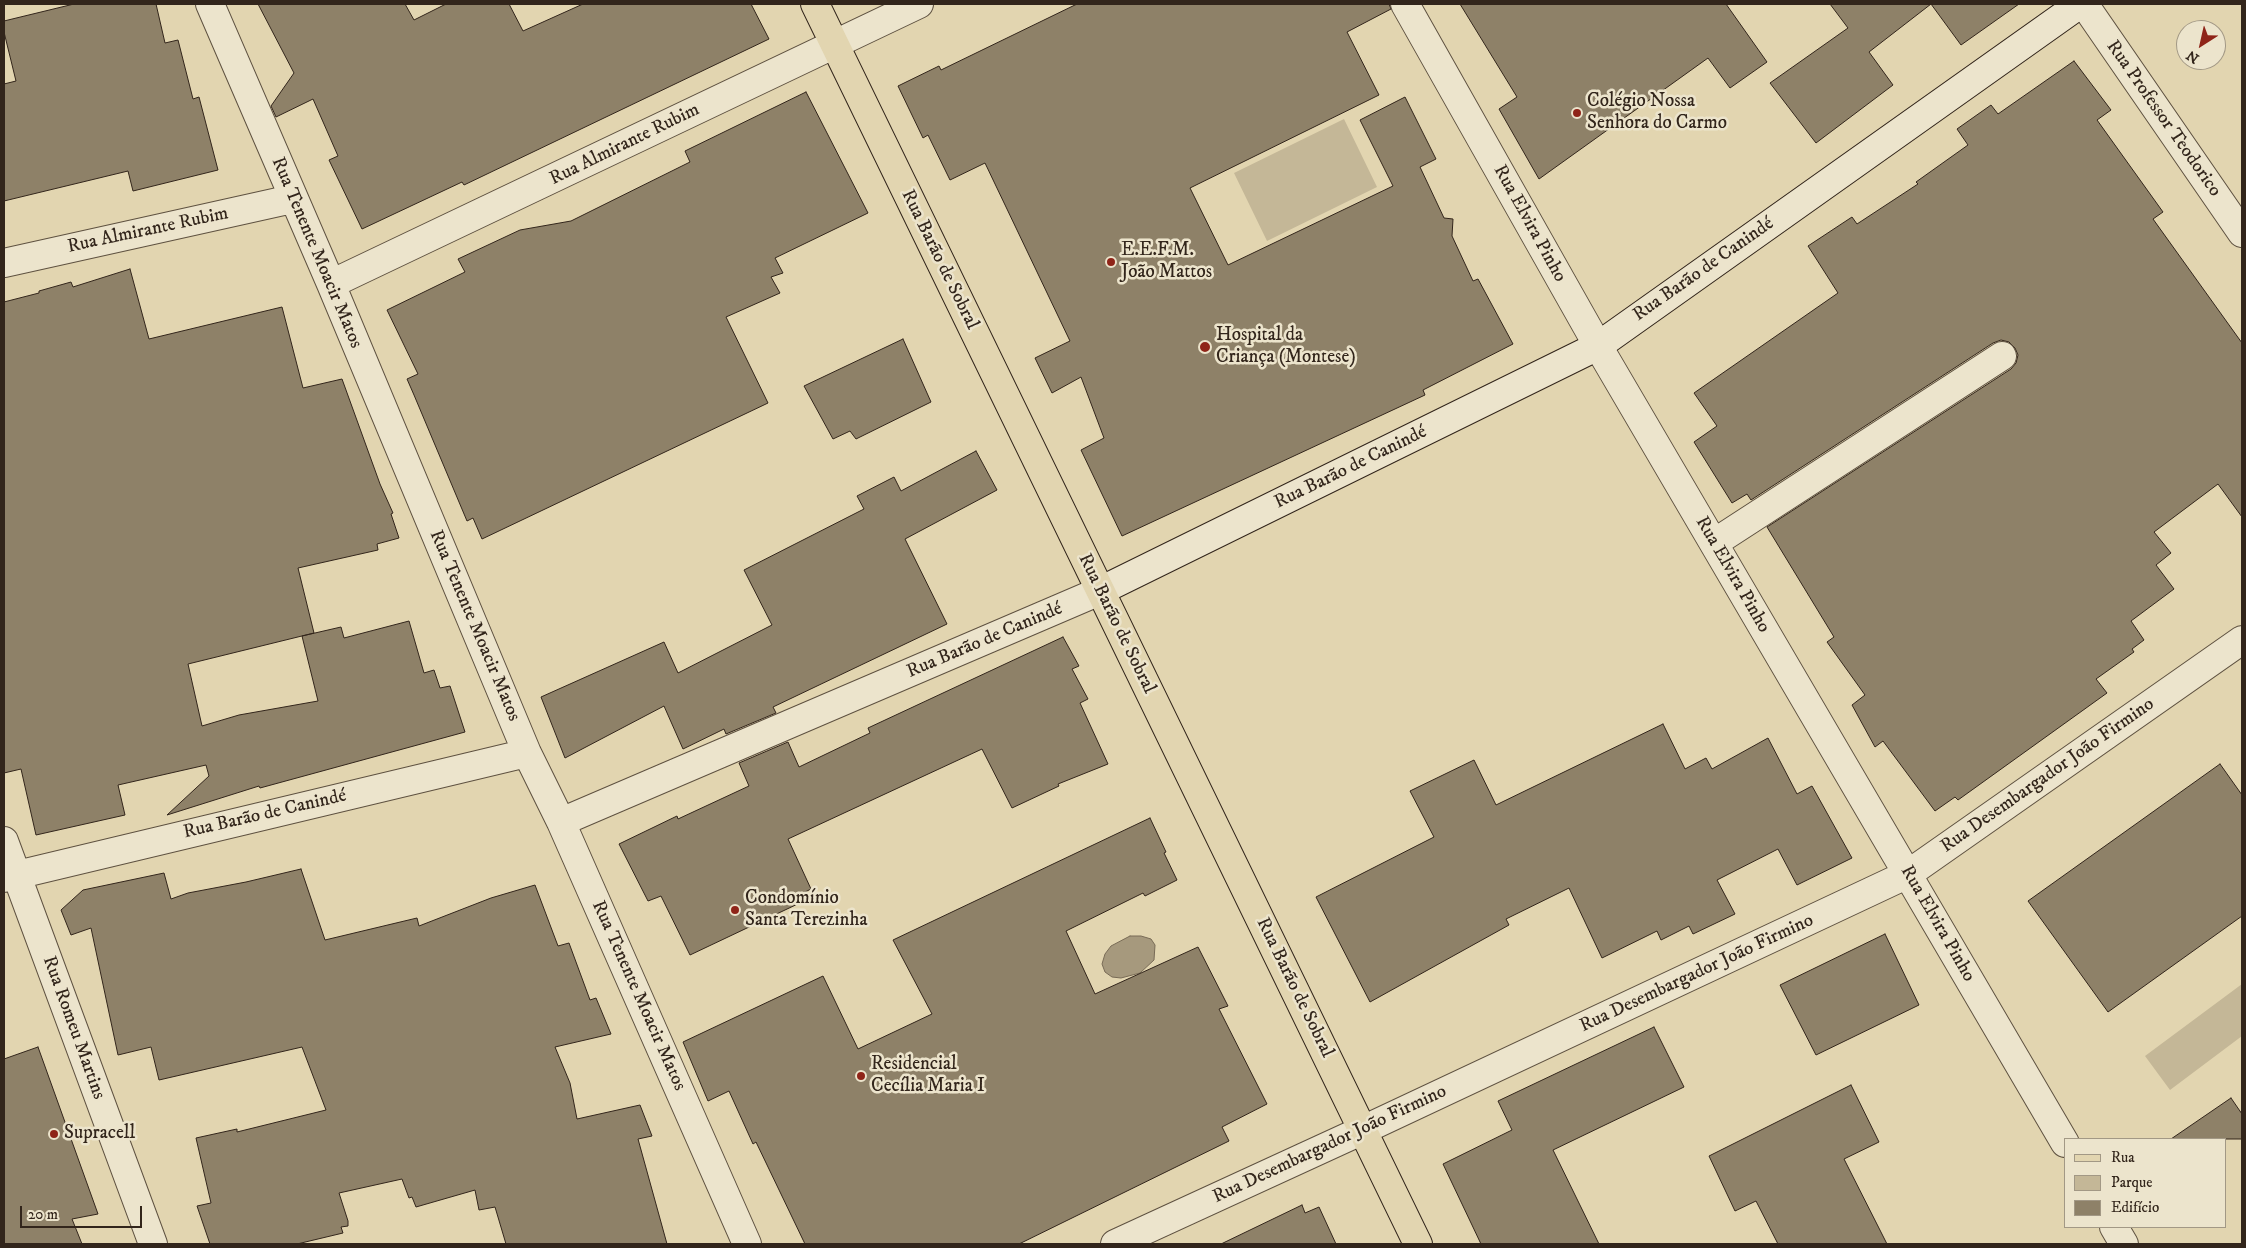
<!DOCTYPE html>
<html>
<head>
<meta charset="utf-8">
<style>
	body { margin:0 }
	#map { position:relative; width:2246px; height:1248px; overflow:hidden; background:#e2d5b0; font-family:"IM FELL DW Pica",serif }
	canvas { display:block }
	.frame { position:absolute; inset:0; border:5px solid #32251b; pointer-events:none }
	.legend { position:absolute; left:2064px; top:1138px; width:162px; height:90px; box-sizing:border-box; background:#ece4cc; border:1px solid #a29885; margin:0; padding:6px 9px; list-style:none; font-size:15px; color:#32251b }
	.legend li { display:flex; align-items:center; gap:10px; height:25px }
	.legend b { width:25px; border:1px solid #a29885 }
	.north { position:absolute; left:2176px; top:20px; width:50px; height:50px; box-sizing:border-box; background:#ece4cc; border:1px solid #a29885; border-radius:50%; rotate:215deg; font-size:14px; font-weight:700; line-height:20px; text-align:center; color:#32251b }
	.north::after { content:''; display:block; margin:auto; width:18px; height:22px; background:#8f2418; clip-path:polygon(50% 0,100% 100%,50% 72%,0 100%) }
	.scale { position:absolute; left:20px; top:1206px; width:122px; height:22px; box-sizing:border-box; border:2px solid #32251b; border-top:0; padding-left:6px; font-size:15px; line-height:18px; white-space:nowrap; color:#32251b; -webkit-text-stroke:4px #ece4cc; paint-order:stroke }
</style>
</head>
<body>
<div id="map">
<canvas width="2246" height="1248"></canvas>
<div class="frame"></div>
<ul class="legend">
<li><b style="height:6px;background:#e2d5b0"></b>Rua</li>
<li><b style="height:14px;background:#c4b797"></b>Parque</li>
<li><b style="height:14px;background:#8e8168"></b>Edifício</li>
</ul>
<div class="north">N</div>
<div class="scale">20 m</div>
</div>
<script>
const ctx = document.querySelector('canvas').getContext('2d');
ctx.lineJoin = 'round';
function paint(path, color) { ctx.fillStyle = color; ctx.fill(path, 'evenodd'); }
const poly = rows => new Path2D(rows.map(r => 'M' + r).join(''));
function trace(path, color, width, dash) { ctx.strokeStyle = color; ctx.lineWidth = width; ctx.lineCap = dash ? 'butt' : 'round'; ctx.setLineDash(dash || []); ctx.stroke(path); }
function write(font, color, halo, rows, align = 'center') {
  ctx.font = font + ' "IM FELL DW Pica",serif'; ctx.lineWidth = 5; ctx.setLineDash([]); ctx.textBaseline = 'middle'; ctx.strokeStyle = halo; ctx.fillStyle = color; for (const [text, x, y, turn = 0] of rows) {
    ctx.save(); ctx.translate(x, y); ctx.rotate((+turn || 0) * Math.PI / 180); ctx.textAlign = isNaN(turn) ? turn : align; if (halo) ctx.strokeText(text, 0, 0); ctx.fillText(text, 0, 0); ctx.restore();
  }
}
paint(poly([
	[1344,119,1377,187,1267,241,1234,173],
	[2242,984,2242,1036,2170,1090,2145,1056]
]), '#c4b797');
const water = poly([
	[1130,936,1141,936,1151,939,1155,945,1154,960,1140,973,1121,978,1112,977,1105,972,1102,964,1105,954,1111,946,1130,936]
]);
paint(water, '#a6997d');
trace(water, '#786b56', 1);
const building = poly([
	[74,4,156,4,165,43,178,40,193,99,199,97,218,170,133,191,128,171,4,201,4,84,16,81,4,32,4,21,74,4],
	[258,4,405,4,414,20,446,4,509,4,523,31,583,4,751,4,769,39,464,185,462,182,362,229,329,160,338,156,313,99,276,117,271,106,294,73,258,4],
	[1077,4,1389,4,1391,9,1347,32,1379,95,1190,188,1228,265,1393,186,1360,120,1405,97,1436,159,1420,167,1444,218,1453,219,1452,236,1473,281,1478,279,1513,344,1423,390,1425,395,1122,536,1081,450,1104,438,1081,377,1052,393,1035,358,1070,341,985,163,950,180,928,135,923,138,898,86,939,66,941,70,1077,4],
	[1460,4,1726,4,1767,62,1730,88,1708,58,1539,179,1499,109,1517,97,1460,4],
	[1830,4,2019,4,1961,45,1931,4,1869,52,1893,85,1816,143,1770,83,1848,28,1830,4],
	[2074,61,2111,110,2097,120,2163,212,2153,219,2242,343,2242,517,2218,484,2154,532,2171,553,2156,565,2174,589,2131,621,2144,640,2132,649,2134,652,2096,679,2107,693,1958,800,1955,797,1935,811,1883,741,1875,747,1852,705,1865,695,1827,642,1834,637,1767,527,2011,369,2016,363,2018,355,2015,348,2009,342,2001,340,1993,343,1751,500,1747,494,1732,503,1694,442,1717,426,1694,393,1838,293,1808,246,1852,217,1857,224,1918,184,1916,182,1968,145,1957,129,1991,105,1998,114,2074,61],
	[806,92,868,213,775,258,783,273,771,277,780,293,726,317,768,403,482,539,473,518,467,521,414,395,407,379,418,374,387,310,465,272,458,259,520,230,571,221,690,162,685,151,806,92],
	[130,269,149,339,282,307,303,388,342,379,380,484,393,513,391,514,399,538,377,544,378,550,298,568,314,633,188,664,202,726,239,715,318,701,302,636,341,627,344,638,409,621,424,673,434,670,440,688,450,686,465,732,260,788,259,786,167,815,209,776,206,765,118,785,125,815,36,835,21,769,4,773,4,302,39,293,39,291,71,282,73,287,130,269],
	[903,339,931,402,856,439,850,431,833,439,804,386,903,339],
	[976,451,997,490,905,539,947,624,773,707,776,713,726,734,724,729,683,749,664,706,565,758,541,697,664,642,678,673,772,625,744,570,864,509,857,496,894,477,901,491,976,451],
	[1063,637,1079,666,1072,669,1088,699,1080,703,1108,764,1058,784,1059,786,1012,808,982,749,788,839,811,889,801,894,804,901,690,955,661,896,648,901,619,844,677,816,678,819,749,786,739,763,788,742,799,767,870,733,868,728,1063,637],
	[1663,724,1685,769,1706,758,1712,769,1768,738,1797,794,1812,786,1852,858,1797,885,1778,849,1717,880,1735,914,1693,934,1689,926,1661,940,1657,931,1602,958,1569,888,1506,919,1509,925,1370,1002,1316,897,1434,837,1410,791,1474,760,1496,805,1663,724],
	[2220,764,2242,795,2242,916,2108,1012,2028,901,2220,764],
	[1150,818,1166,852,1164,853,1177,880,1145,896,1143,893,1066,931,1095,994,1198,947,1228,1006,1219,1009,1267,1104,1222,1127,1229,1141,1019,1244,805,1244,756,1142,753,1144,729,1091,708,1101,683,1042,823,976,858,1049,932,1014,893,940,1150,818],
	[301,869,325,940,417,918,419,926,491,898,535,885,558,946,569,943,590,1000,596,998,611,1034,555,1047,570,1083,577,1119,640,1105,652,1136,638,1139,667,1244,506,1244,495,1207,479,1210,475,1190,416,1207,412,1197,409,1198,402,1179,339,1193,348,1221,348,1226,341,1227,343,1233,297,1244,210,1244,197,1206,211,1203,196,1138,237,1129,237,1132,326,1110,302,1047,159,1080,151,1047,118,1055,91,928,71,935,61,910,83,890,164,873,171,899,188,893,246,882,301,869],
	[1885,934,1919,1005,1816,1055,1780,985,1885,934],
	[1654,1027,1684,1087,1553,1150,1599,1244,1481,1244,1443,1164,1512,1130,1498,1101,1654,1027],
	[38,1047,98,1214,72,1219,82,1244,4,1244,4,1059,38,1047],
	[1851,1085,1879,1142,1844,1159,1887,1244,1778,1244,1756,1201,1735,1211,1709,1156,1851,1085],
	[2231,1098,2242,1114,2242,1139,2171,1139,2231,1098],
	[1302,1205,1305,1213,1319,1207,1336,1244,1221,1244,1302,1205]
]);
paint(building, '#8e8168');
trace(building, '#32251b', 1);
const minor = poly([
	[210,4,331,284,527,753,561,822,747,1244],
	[1405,4,1598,346,2065,1143],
	[2084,4,2242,233],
	[4,263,292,199],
	[331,284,919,4],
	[1714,543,2002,356],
	[561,822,1100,591],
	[4,841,153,1244],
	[4,878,527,753],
	[2114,1227,2124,1244],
	[1115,1244,1363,1130,1908,874,2242,640]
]);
const secondary = poly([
	[1100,591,1598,346,2080,4]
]);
const primary = poly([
	[815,4,1418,1244]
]);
trace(minor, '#5e5140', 30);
trace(secondary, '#32251b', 30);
trace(primary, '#32251b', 30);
trace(minor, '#ece4cc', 28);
trace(secondary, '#ece4cc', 28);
trace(primary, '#e2d5b0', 28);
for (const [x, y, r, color] of [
	[1577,113,5,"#8f2418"],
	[1111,262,5,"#8f2418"],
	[1205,347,6,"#8f2418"],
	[735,910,5,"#8f2418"],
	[861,1076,5,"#8f2418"],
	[54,1134,5,"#8f2418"]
]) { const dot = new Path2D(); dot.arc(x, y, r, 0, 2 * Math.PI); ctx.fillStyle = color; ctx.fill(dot); trace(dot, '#ece4cc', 2); }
write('19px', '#32251b', '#ece4cc', [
	["Colégio Nossa",1587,102],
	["Senhora do Carmo",1587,124],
	["E.E.F.M.",1121,251],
	["João Mattos",1121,273],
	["Hospital da",1216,336],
	["Criança (Montese)",1216,358],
	["Condomínio",745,899],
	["Santa Terezinha",745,921],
	["Residencial",871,1065],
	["Cecília Maria I",871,1087],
	["Supracell",64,1134]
], 'left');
write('19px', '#32251b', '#ece4cc', [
	["Rua Professor Teodorico",2163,119,55],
	["Rua Almirante Rubim",625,145,-26],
	["Rua Elvira Pinho",1529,224,61],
	["Rua Almirante Rubim",148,231,-12],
	["Rua Tenente Moacir Matos",316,253,67],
	["Rua Barão de Sobral",939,260,64],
	["Rua Barão de Canindé",1704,270,-35],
	["Rua Barão de Canindé",1351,468,-26],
	["Rua Elvira Pinho",1732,575,60],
	["Rua Barão de Sobral",1116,624,64],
	["Rua Tenente Moacir Matos",474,626,67],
	["Rua Barão de Canindé",985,641,-23],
	["Rua Desembargador João Firmino",2048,776,-35],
	["Rua Barão de Canindé",265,815,-13],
	["Rua Elvira Pinho",1937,924,60],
	["Rua Desembargador João Firmino",1697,974,-25],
	["Rua Barão de Sobral",1294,988,64],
	["Rua Tenente Moacir Matos",638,996,66],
	["Rua Romeu Martins",73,1028,70],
	["Rua Desembargador João Firmino",1330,1145,-25]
]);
</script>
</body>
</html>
